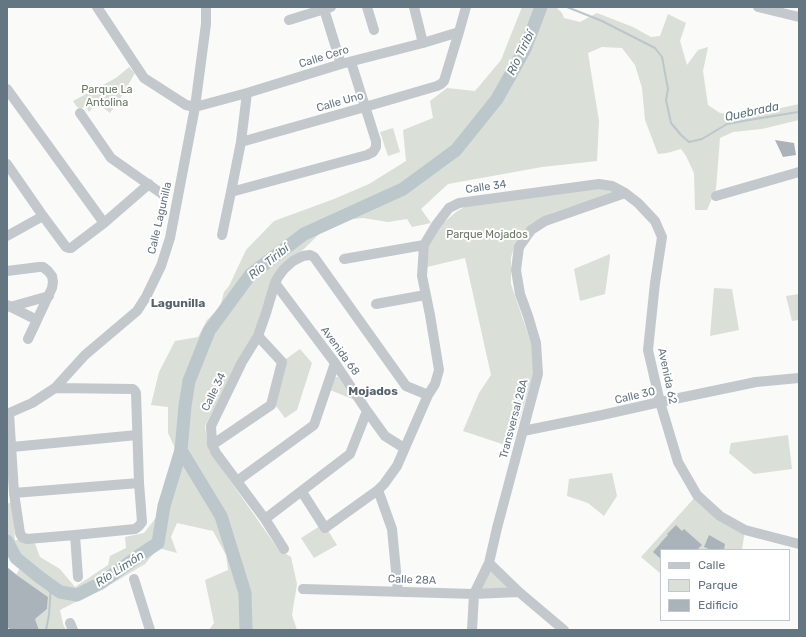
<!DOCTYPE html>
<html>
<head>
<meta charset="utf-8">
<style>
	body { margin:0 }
	#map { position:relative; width:806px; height:637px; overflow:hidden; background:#fafaf8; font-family:Rubik,sans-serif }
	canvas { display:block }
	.frame { position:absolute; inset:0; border:8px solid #657683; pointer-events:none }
	.legend { position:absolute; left:660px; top:549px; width:130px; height:72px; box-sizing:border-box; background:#fff; border:1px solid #c1c8cd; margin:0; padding:5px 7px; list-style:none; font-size:12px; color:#657683 }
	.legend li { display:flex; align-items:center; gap:8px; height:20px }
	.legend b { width:20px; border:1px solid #c1c8cd }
</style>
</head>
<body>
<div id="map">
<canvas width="806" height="637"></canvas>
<div class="frame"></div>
<ul class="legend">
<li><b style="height:5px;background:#c3c8cc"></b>Calle</li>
<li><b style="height:11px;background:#dadfd7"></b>Parque</li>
<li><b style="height:11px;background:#aab3b9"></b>Edificio</li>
</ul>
</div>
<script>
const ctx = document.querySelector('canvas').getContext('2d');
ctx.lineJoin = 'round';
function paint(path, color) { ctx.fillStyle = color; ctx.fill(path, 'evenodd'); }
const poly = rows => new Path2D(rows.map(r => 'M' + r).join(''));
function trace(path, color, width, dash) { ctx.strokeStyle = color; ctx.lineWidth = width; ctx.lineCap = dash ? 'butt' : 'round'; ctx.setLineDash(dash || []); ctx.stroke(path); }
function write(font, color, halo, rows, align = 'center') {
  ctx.font = font + ' Rubik,sans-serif'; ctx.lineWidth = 4; ctx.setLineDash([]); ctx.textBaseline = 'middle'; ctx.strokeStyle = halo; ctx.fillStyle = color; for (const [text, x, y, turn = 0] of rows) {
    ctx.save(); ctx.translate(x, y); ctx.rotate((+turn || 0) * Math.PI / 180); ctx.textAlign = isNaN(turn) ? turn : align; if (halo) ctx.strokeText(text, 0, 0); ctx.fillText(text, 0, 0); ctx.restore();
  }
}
paint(poly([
	[522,7,556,7,562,13,564,18,580,22,597,13,633,27,651,37,660,36,668,14,686,23,680,41,687,65,698,50,708,47,703,71,708,105,720,113,744,116,799,104,799,120,762,129,733,132,720,138,716,189,707,210,695,210,694,173,686,156,681,149,667,153,658,154,645,120,642,88,635,65,622,48,602,47,588,53,599,121,597,161,542,167,448,184,421,209,431,223,412,227,407,219,388,222,363,218,345,220,322,231,304,249,288,261,257,329,234,368,205,426,208,449,278,549,291,557,297,584,292,615,297,630,209,630,214,623,205,580,228,570,226,555,213,531,177,523,171,537,177,553,158,548,145,564,113,583,60,610,63,624,66,630,39,630,35,619,47,609,48,597,16,575,24,561,8,551,7,549,7,504,12,502,15,540,34,541,40,557,60,569,75,587,108,565,110,556,126,548,125,537,144,533,158,515,175,460,174,446,168,433,168,407,151,405,159,372,175,341,198,337,207,320,220,307,224,292,229,286,246,250,274,221,334,199,369,184,406,161,403,130,433,118,430,101,447,88,475,91,501,60],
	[129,67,135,73,123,94,110,113,97,103,89,112,86,107,80,108,77,107,73,101,116,78],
	[393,128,400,152,388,156,380,132],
	[601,188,616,192,552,213,531,224,517,241,511,257,511,284,531,343,534,372,511,447,463,431,479,393,491,375,465,258,427,267,429,246,442,224,456,212,466,206],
	[610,254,610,258,605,294,580,301,574,269],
	[714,288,732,289,739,330,710,336],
	[799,294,799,320,792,321,786,296],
	[300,349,312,363,297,410,285,418,273,402,283,361],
	[335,377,338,377,355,400,330,390],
	[788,435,792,469,754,474,729,453,731,443],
	[612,473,617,496,604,516,588,503,567,496,569,479],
	[697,495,745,530,742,550,661,550,661,574,641,557],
	[320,526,327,529,337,545,314,558,301,538],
	[490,571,511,589,480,590]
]), '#dadfd7');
trace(poly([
	[567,7,602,21,655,48,662,57,668,89,666,100,671,123,681,135,689,142,702,139,727,124,749,120,798,112],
	[46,630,49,615,51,585]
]), '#bbc7cb', 2);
trace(poly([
	[181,450,221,516,245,593,246,630],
	[7,541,16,558,38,576,60,592,77,595,101,583,137,557,158,543,164,506,181,450,185,406,189,381,209,331,250,275,304,234,403,189,456,150,497,99,525,49,541,7]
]), '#bbc7cb', 13);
paint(poly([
	[775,140,794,143,796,155,783,157],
	[676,525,682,531,684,529,702,545,697,550,661,550,661,559,653,552,665,538,668,535,667,534],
	[709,535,725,544,724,550,711,550,704,547],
	[7,567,18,576,48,597,47,609,35,619,39,630,11,630,7,627]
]), '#aab3b9');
trace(poly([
	[97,7,144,78,186,105,195,107,247,93,341,64,423,43,459,32],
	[367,7,374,30],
	[414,7,423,43],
	[758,7,799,17],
	[324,9,341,64],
	[289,20,331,7],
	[7,89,104,223],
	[80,113,111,158,165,196],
	[241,142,365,107,437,86,441,84,444,81,459,32,466,7],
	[7,164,43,216,66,247,69,248,71,248,104,223,149,184],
	[231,192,367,155,373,152,376,147,376,141,351,62],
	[716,196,799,172],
	[222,235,231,192,241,142,247,93],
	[7,236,43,216],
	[344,259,424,245],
	[7,271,39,267,43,267,48,271,52,276,53,282,52,288,37,320,7,305],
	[275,283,335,363,367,411,385,436,404,448],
	[376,304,425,295],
	[10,307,49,296],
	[28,339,37,320],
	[9,413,14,493,20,533,22,537,27,539,75,535,135,529,139,526,142,522,139,483,136,393,135,391,133,389,55,388],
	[7,414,32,403,55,388,85,355,137,311,146,297,161,266,170,238,195,107,206,24,206,7],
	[523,431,602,415,660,402,756,382,799,378],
	[212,445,271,405,282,362,258,336],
	[12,447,137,435],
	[237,481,314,425,335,363],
	[378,490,392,529,398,592],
	[302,492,325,528,378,490,384,484,397,466,428,395,435,384,439,370,430,315,422,276,424,245,436,225,449,208,459,203,599,184,612,186,625,193,638,203,655,221,662,237,655,283,648,350,660,402,678,462,697,495,720,516,745,530,799,544],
	[14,493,139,483],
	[265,519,350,454,367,411],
	[75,535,78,577],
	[284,549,265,519,216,453,212,445,211,426,242,362,258,336,266,313,275,283,278,277,284,269,293,261,303,256,310,255,314,257,406,386,428,395],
	[489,563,519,592,564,630],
	[134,579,150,630],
	[303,589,474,594,519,592],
	[70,623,73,630],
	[472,630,474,594,489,563,497,528,538,374,536,343,528,316,520,294,516,270,519,247,531,230,545,221,625,193]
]), '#c3c8cc', 10);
write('11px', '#657683', '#fff', [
	["Calle Cero",324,57,-17],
	["Calle Uno",340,102,-16],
	["Calle 34",486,187,-8],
	["Calle Lagunilla",160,218,-77],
	["Avenida 68",340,351,54],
	["Avenida 62",667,376,78],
	["Calle 34",214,392,-64],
	["Calle 30",635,396,-13],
	["Transversal 28A",514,419,-75],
	["Calle 28A",412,580,2]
]);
write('11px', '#687a64', '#fff', [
	["Parque La",107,90],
	["Antolina",107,103],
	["Parque Mojados",487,235]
]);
write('italic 12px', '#60757c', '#fff', [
	["Río Tiribí",521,53,-64],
	["Quebrada",752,112,-12],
	["Río Tiribí",269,262,-39],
	["Río Limón",120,569,-33]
]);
write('bold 12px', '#57646e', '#fff', [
	["Lagunilla",178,304],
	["Mojados",373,392]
]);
</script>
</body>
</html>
